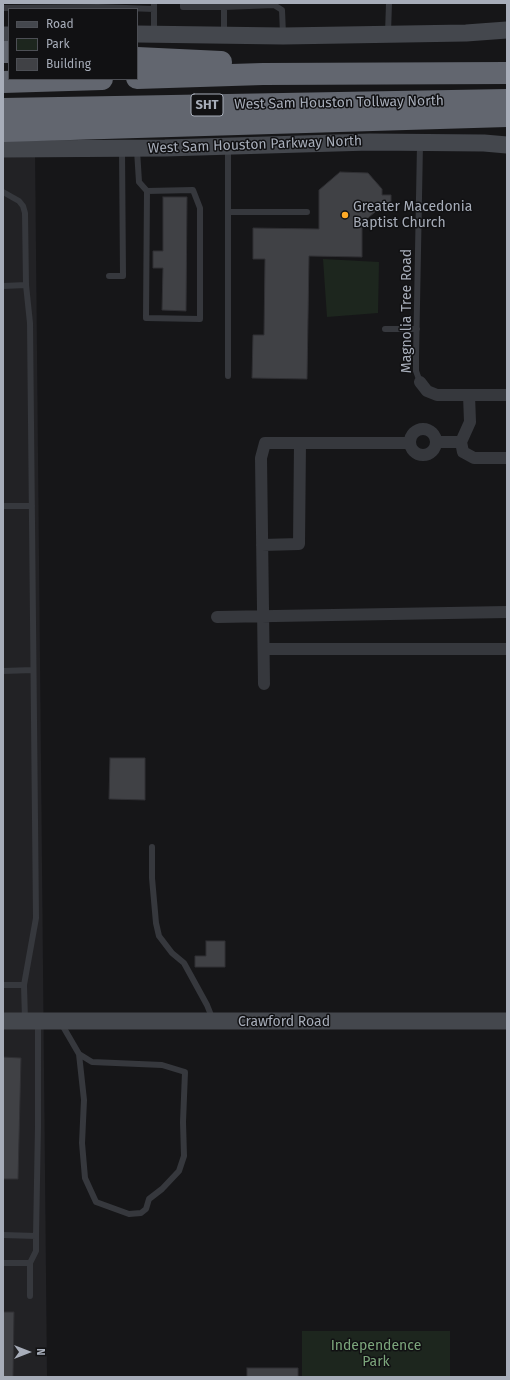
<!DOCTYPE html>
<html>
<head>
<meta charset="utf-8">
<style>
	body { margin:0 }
	#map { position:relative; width:510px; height:1380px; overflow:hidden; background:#161618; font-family:"Fira Sans",sans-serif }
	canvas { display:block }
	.frame { position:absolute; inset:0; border:4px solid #a7adb9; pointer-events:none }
	.legend { position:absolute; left:8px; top:8px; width:130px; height:72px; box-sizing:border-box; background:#111113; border:1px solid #4d4f55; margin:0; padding:5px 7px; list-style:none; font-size:12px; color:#a7adb9 }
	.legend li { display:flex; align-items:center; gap:8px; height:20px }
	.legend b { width:20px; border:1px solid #4d4f55 }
	.north { position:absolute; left:8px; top:1332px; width:40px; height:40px; -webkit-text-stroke:3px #111113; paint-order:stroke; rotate:90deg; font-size:11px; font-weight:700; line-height:16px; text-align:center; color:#a7adb9 }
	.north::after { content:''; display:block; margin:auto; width:14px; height:18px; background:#a7adb9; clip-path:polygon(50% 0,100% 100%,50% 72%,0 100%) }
</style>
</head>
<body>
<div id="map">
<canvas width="510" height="1380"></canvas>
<div class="frame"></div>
<ul class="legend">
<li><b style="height:5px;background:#44474d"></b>Road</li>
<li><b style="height:11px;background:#1d261e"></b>Park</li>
<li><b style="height:11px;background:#404145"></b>Building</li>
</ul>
<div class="north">N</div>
</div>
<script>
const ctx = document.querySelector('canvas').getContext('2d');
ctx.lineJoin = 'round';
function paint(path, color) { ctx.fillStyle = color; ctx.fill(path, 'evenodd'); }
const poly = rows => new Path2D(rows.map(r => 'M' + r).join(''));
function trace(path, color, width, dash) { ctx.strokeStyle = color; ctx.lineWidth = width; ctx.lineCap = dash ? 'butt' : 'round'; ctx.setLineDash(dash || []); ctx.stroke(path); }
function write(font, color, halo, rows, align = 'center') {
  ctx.font = font + ' "Fira Sans",sans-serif'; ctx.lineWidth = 3; ctx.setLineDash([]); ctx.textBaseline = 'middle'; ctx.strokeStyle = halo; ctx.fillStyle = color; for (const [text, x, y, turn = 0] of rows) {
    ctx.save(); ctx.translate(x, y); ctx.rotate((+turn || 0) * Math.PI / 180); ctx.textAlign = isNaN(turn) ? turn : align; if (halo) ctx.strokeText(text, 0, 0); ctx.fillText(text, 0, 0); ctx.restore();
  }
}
paint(poly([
	[3,149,35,149,47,1377,3,1377]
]), '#222225');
paint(poly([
	[323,259,379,262,378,313,327,317],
	[302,1331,450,1331,450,1377,302,1377]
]), '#1d261e');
const building = poly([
	[340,172,368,173,382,189,382,195,391,195,391,206,382,206,362,223,362,257,309,256,307,379,252,378,253,335,264,335,265,259,253,259,253,228,319,229,319,190,340,172],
	[163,197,187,197,186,311,162,310,163,268,153,268,153,251,163,251,163,197],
	[110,758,145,758,145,800,109,799,110,758],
	[206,941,225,941,225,967,195,967,195,956,206,956,206,941],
	[3,1057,21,1058,18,1179,3,1179,3,1057],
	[3,1312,14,1312,13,1377,3,1377,3,1312],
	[247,1368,298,1368,298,1377,247,1377,247,1368]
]);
paint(building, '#404145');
trace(building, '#303034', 1);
trace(poly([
	[154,3,154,33],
	[183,3,183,7,224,7,224,4],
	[3,8,98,7,154,9],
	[388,33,389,3],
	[224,34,224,7,274,5,282,10,283,34],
	[420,144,416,358,416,371,420,382],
	[228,148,228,376],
	[137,150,139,182,147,191,146,318,200,319,200,208,193,190,147,191],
	[3,192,19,201,23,206,25,213,26,285,3,286],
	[228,212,307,212],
	[109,276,123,276,122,150],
	[385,329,417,329],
	[3,506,32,506],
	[3,671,33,670],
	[152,847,152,878,156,923,159,936,172,953,184,963,207,1005,213,1020],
	[3,985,24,985],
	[25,1020,24,985,36,918,30,323,26,285],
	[61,1023,79,1054,92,1062,162,1065,185,1072,183,1122,184,1156,179,1171,162,1189,149,1199,146,1209,141,1213,129,1214,96,1202,85,1178,82,1143,84,1100,79,1054],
	[3,1235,36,1236,38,1126,38,1023],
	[3,1263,30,1263,30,1296],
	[30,1263,36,1251,36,1236]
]), '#36383d', 6);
trace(poly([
	[420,382,427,391,437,395,507,395],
	'410 442a13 13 0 1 1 26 0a13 13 0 1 1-26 0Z',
	[436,442,461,442,470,422,469,395],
	[461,442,463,452,474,458,507,458],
	[262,545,299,544,300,443],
	[217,617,507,612],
	[264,649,507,649],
	[264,684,261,458,265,443,410,443]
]), '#36383d', 12);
trace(poly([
	[137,34,283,36,466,33,507,30],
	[3,35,9,35],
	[3,149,165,148,370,142,484,143,507,145],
	[3,1021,507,1021]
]), '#44474d', 17);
trace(poly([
	[3,52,9,52],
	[137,58,221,62],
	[137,78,263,74,507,73],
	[3,82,102,79],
	[3,109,507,100],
	[3,131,507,116]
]), '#62666f', 22);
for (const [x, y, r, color] of [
	[345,215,4,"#ffaa27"]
]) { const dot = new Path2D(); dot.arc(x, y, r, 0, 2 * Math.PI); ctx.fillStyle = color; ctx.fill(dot); trace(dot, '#111113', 1.5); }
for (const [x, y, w] of [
	[207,105,32]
]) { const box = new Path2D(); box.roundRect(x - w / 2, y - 11, w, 22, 3); ctx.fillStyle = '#111113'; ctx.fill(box); trace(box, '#a7adb9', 1); }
write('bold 13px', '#a7adb9', null, [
	["SHT",207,105]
]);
write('14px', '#a7adb9', '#111113', [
	["West Sam Houston Tollway North",339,103,-1],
	["West Sam Houston Parkway North",255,145,-2],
	["Magnolia Tree Road",407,311,-90],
	["Crawford Road",284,1022]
]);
write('14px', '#a7adb9', '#111113', [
	["Greater Macedonia",353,207],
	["Baptist Church",353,223]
], 'left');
write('14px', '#7ca67c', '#111113', [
	["Independence",376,1346],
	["Park",376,1362]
]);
</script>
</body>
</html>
